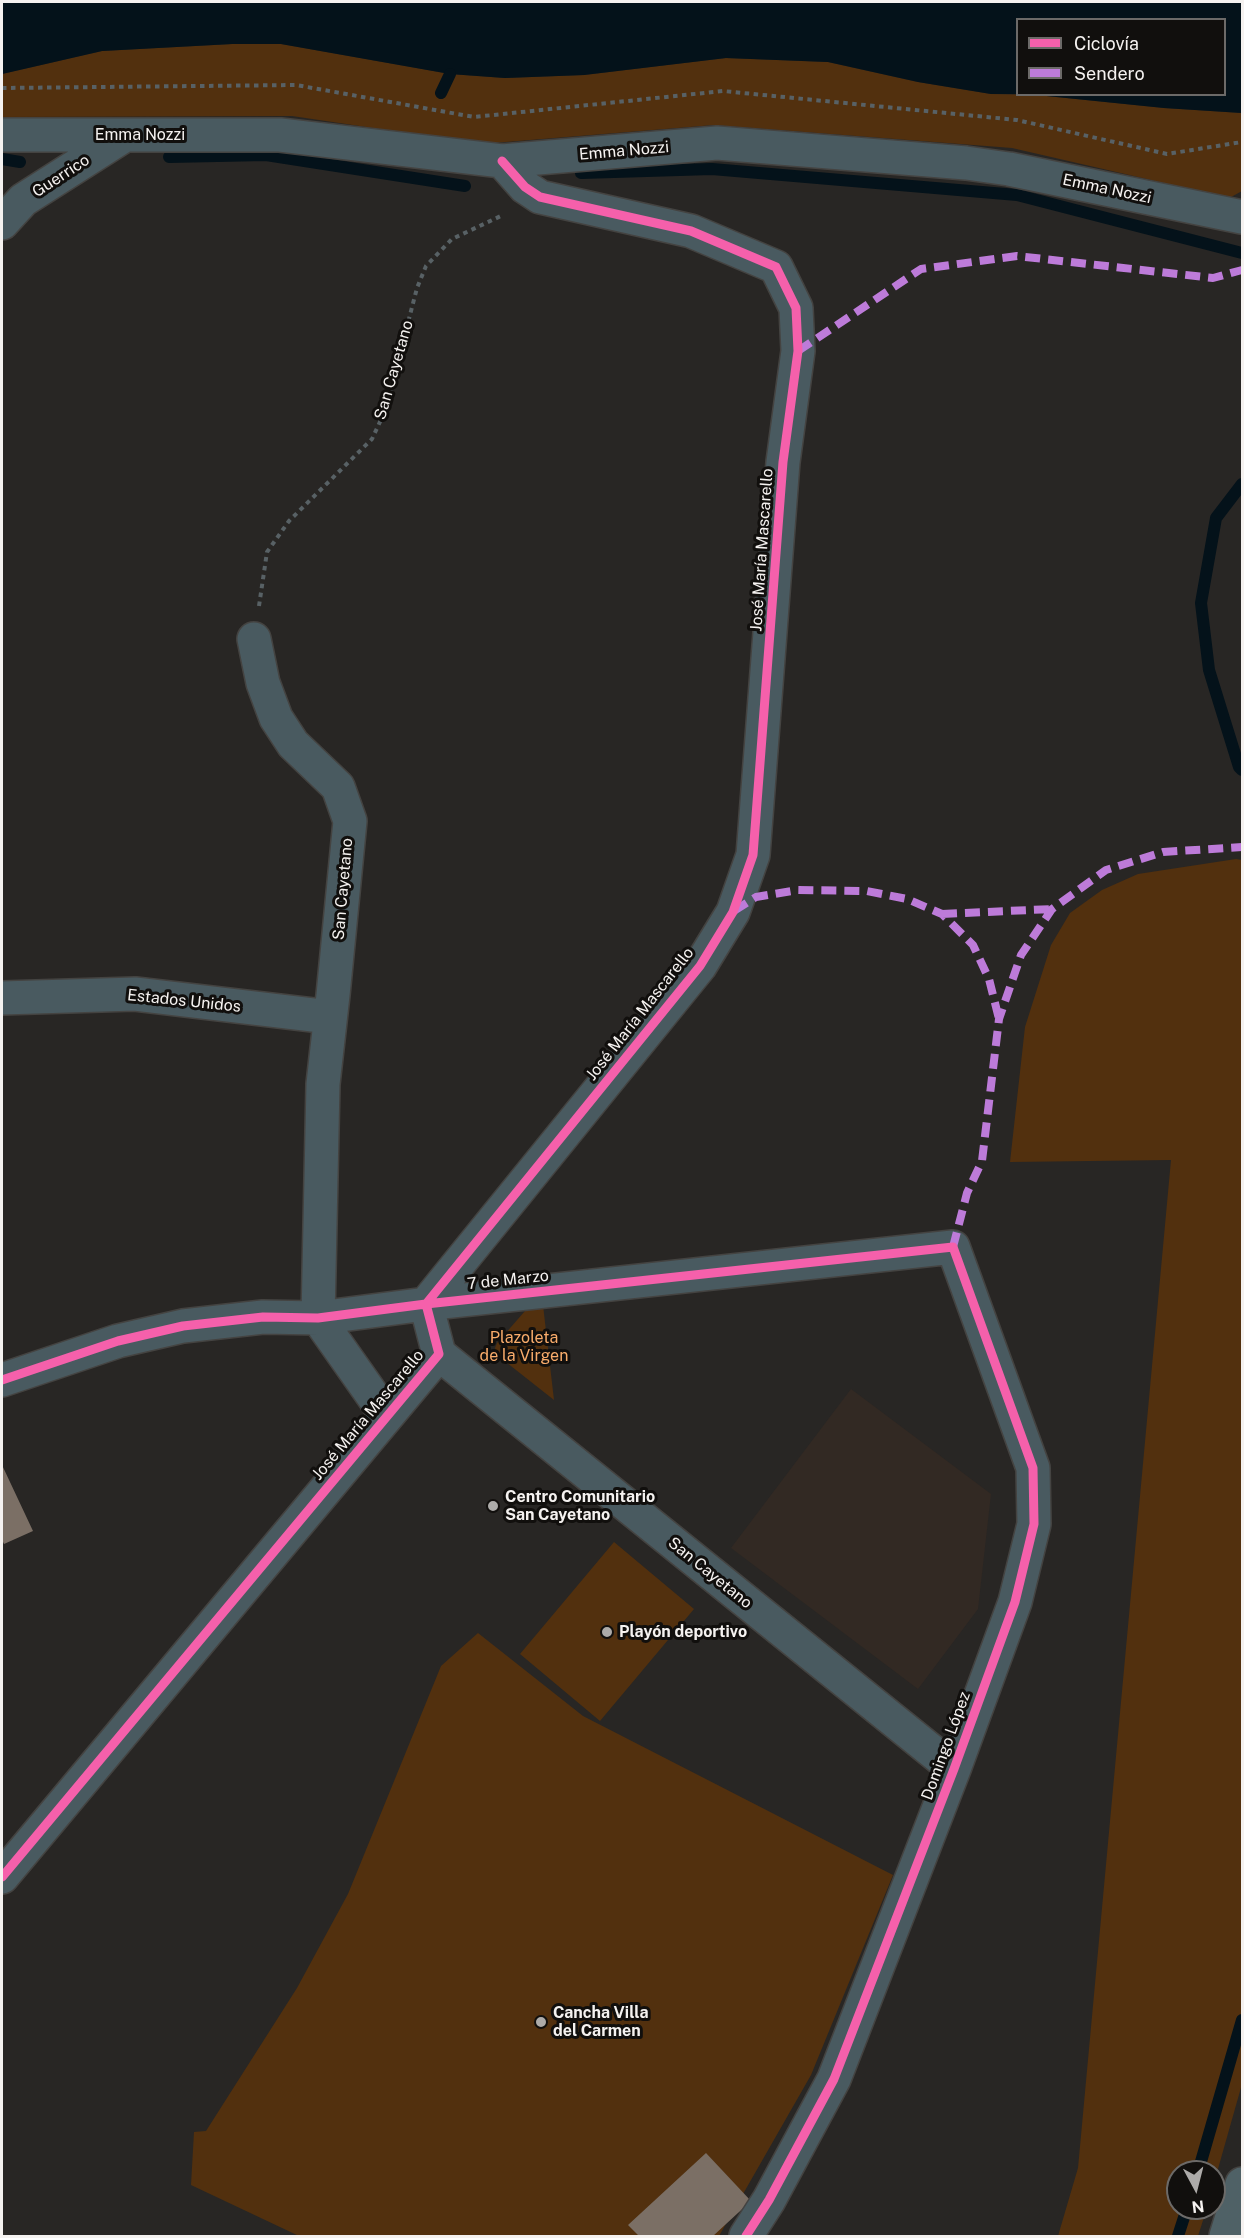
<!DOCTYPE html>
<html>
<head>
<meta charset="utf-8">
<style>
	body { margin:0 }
	#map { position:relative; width:1244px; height:2238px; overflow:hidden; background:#282624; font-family:"Public Sans",sans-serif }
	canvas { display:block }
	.frame { position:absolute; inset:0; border:3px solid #f5f2f0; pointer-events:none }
	.legend { position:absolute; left:1016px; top:18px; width:210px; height:78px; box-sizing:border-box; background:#110f0d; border:2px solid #6c6a68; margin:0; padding:8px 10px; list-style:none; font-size:18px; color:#f5f2f0 }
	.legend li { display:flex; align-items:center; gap:12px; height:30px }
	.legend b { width:30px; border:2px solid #6c6a68 }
	.north { position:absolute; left:1166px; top:2160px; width:60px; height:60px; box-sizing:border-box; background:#110f0d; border:2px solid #6c6a68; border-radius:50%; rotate:173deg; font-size:16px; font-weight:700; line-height:24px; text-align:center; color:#f5f2f0 }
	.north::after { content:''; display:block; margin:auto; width:21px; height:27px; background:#adaba9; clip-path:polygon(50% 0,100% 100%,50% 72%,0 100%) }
</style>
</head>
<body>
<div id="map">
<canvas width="1244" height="2238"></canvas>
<div class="frame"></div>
<ul class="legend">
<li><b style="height:8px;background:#f560ab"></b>Ciclovía</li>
<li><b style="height:8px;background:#bd7bd9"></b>Sendero</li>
</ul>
<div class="north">N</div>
</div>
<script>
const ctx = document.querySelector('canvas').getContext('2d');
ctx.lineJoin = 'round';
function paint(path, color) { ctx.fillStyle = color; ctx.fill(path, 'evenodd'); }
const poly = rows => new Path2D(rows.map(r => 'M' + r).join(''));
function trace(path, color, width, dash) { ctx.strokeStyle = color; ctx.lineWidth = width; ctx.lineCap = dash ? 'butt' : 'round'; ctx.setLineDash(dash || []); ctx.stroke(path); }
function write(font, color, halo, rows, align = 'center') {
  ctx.font = font + ' "Public Sans",sans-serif'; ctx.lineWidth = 6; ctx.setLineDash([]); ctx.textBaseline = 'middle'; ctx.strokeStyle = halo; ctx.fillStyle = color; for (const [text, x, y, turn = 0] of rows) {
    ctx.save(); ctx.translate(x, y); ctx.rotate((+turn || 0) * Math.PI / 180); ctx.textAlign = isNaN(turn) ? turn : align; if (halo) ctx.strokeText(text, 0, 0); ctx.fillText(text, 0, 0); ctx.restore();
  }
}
paint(poly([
	[851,1389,991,1494,978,1609,918,1689,731,1548]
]), '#322923');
paint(poly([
	[232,44,281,44,450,74,505,78,584,75,726,58,828,62,918,82,991,94,1037,95,1164,108,1242,113,1242,191,1222,202,1164,183,1012,148,714,125,481,144,292,116,2,117,2,74,102,51],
	[1236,859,1242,860,1242,2084,1214,2183,1214,2172,1178,2172,1178,2208,1207,2208,1198,2236,1058,2236,1078,2168,1171,1160,1010,1162,1025,1027,1051,945,1070,913,1102,890,1138,874],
	[534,1305,543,1305,554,1400,497,1355,495,1348,497,1343,525,1311],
	[614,1542,694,1609,600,1721,520,1654],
	[478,1633,583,1716,893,1875,811,2075,719,2236,299,2236,191,2185,194,2132,206,2131,297,1988,348,1894,441,1666]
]), '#52300e');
paint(poly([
	[2,2,1242,2,1242,113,1164,108,1037,95,1224,94,1224,20,1018,20,1017,94,991,94,918,82,828,62,726,58,584,75,505,78,450,74,281,44,232,44,102,51,2,74]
]), '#04121a');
trace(poly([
	[441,93,450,74],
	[169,157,266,155,465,186],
	[2,159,20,162],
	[581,173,712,169,1017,195,1242,253],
	[1242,484,1216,518,1201,603,1209,670,1239,767,1242,770],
	[1198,2172,1242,2020],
	[1178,2236,1187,2208]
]), '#04121a', 12);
paint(poly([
	[2,1465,33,1531,4,1544,2,1540],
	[706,2153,751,2201,713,2236,639,2236,628,2225]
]), '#7b6f65');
const minor = poly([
	[2,135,280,135,502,161,717,143,966,163,1009,169,1242,217],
	[2,223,23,200,125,135],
	[254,639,263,683,276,718,293,744,338,787,350,821,333,995,323,1084,318,1318,387,1416],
	[2,998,135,994,330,1017],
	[439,1354,954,1769],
	[2,1380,118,1341,183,1326,263,1317,318,1318,426,1304,953,1247,1033,1468,1034,1524,1015,1602,954,1769,834,2079,769,2200,746,2236],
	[2,1877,439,1354,426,1304,700,966,733,912,753,855,783,462,798,351,796,308,776,267,691,231,540,197,525,187,502,161]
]);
const highway = poly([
	[1226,2236,1242,2184]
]);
trace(minor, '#444341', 36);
trace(highway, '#444341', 36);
trace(poly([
	[2,88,296,85,474,117,723,91,1017,120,1167,154,1242,142],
	[259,606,267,552,289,521,372,439,385,411,417,288,426,266,452,239,503,215]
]), '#586165', 4, [4.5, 4.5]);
trace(minor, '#495a60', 33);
trace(highway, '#4f6166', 33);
trace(poly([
	[798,351,921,269,1017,256,1213,278,1242,270],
	[734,911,756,897,798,890,867,891,907,899,942,914,973,945,989,979,999,1019],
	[942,914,1052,909],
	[953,1247,967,1193,982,1161,999,1019,1021,955,1052,909,1106,870,1163,852,1242,847]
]), '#bd7bd9', 8, [15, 8]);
trace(poly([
	[2,1380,118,1341,183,1326,263,1317,318,1318,426,1304,953,1247,1033,1468,1034,1524,1015,1602,954,1769,834,2079,769,2200,746,2236],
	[2,1877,439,1354,426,1304,700,966,733,912,753,855,783,462,798,351,796,308,776,267,691,231,540,197,525,187,502,161]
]), '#f560ab', 9);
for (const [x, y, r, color] of [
	[493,1506,6,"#adaba9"],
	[607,1632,6,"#adaba9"],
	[541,2022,6,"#adaba9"]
]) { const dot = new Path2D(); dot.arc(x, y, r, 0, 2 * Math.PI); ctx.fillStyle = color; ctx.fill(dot); trace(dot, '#110f0d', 2); }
write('16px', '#f5f2f0', '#110f0d', [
	["Emma Nozzi",140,135],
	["Emma Nozzi",624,151,-5],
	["Guerrico",61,176,-33],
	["Emma Nozzi",1107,189,12],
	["San Cayetano",394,370,-74],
	["José María Mascarello",762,550,-86],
	["San Cayetano",343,889,-85],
	["Estados Unidos",184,1001,6],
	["José María Mascarello",640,1014,-52],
	["7 de Marzo",508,1280,-6],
	["José María Mascarello",368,1415,-50],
	["San Cayetano",710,1573,39],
	["Domingo López",946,1746,-70]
]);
write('16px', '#f9ac6b', '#110f0d', [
	["Plazoleta",524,1338],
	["de la Virgen",524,1356]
]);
write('bold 16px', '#f5f2f0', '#110f0d', [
	["Centro Comunitario",505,1497],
	["San Cayetano",505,1515],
	["Playón deportivo",619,1632],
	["Cancha Villa",553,2013],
	["del Carmen",553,2031]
], 'left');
</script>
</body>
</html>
